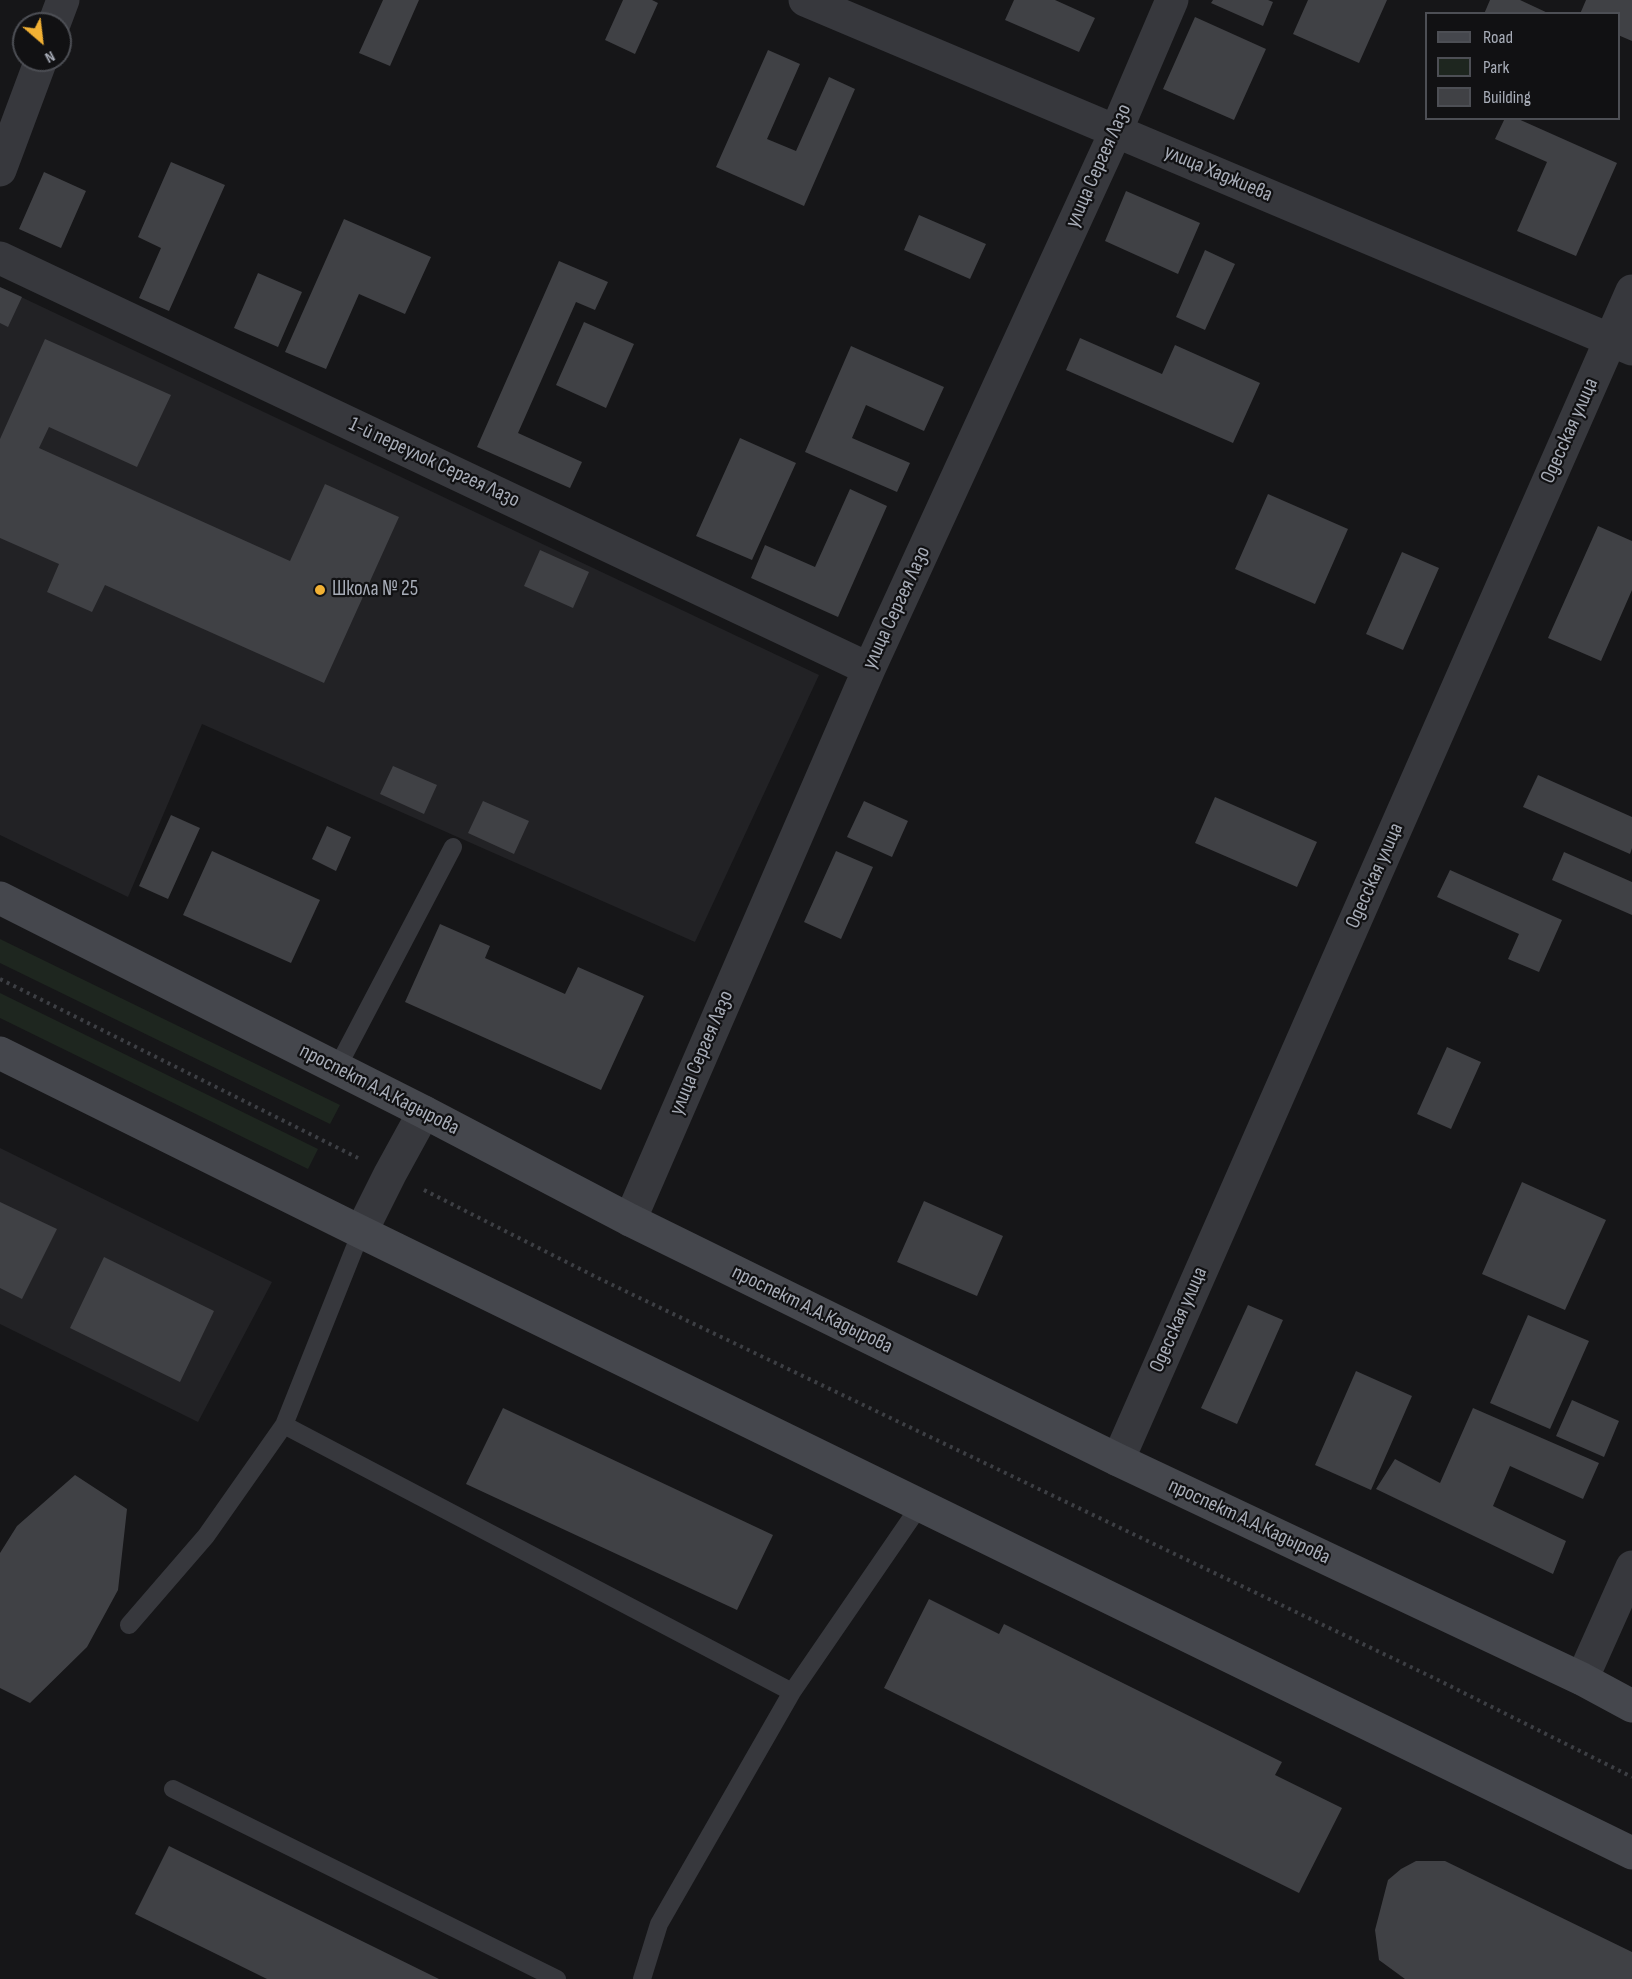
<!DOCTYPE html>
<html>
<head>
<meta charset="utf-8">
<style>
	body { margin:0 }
	#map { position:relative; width:1632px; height:1979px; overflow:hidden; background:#161618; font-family:"Sofia Sans Condensed",sans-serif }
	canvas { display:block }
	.legend { position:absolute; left:1425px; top:12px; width:195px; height:108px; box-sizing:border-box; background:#111113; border:2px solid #4d4f55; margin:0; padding:8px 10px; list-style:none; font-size:18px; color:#a8adb8 }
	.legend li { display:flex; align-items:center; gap:12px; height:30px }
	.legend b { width:30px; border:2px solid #4d4f55 }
	.north { position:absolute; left:12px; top:12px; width:60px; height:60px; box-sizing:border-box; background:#111113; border:2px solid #4d4f55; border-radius:50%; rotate:152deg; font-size:16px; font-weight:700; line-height:24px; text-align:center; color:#a8adb8 }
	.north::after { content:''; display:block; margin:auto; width:21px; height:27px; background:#f2b134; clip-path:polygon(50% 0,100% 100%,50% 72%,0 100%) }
</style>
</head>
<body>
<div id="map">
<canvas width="1632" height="1979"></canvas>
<ul class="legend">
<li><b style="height:8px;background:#45474d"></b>Road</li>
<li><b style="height:16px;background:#1e261f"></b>Park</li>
<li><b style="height:16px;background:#404145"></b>Building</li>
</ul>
<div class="north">N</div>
</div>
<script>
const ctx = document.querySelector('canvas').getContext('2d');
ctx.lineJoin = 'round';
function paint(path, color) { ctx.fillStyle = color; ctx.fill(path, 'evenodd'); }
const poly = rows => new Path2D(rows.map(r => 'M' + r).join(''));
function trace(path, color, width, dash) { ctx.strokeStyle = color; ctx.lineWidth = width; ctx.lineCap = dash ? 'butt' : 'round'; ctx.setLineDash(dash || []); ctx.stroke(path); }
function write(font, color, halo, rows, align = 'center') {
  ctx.font = font + ' "Sofia Sans Condensed",sans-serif'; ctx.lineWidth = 4.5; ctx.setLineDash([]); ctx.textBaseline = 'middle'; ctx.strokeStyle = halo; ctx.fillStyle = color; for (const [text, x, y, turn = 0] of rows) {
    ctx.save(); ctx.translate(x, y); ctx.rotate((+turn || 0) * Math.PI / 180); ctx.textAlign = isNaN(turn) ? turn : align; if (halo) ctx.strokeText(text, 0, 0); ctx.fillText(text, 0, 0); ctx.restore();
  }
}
paint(poly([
	[0,287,819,675,695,942,202,724,128,897,0,835],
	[0,1148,272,1282,198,1422,0,1324]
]), '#222225');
paint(poly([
	[0,939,340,1105,330,1124,0,963],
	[0,993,318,1149,308,1169,0,1018]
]), '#1e261f');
paint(poly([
	[383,0,419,0,390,66,359,53],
	[623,0,652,0,658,3,635,54,605,40],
	[1014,0,1055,0,1095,18,1079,52,1005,20],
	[1213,0,1268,0,1273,2,1263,26,1211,3],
	[1308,0,1387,0,1359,63,1293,34],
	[1490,0,1520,0,1550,14,1484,14],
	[1586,0,1632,0,1632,41,1618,35,1618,14,1580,14],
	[1195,17,1266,49,1234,120,1163,89],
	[768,50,800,64,767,139,796,151,829,77,855,89,804,206,716,167],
	[1505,118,1516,118,1617,163,1576,256,1517,231,1547,162,1495,139],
	[171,162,225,185,169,311,139,298,161,248,138,237],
	[44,172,86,191,61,248,19,229],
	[1126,191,1200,223,1178,274,1105,241],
	[919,215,986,244,970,279,904,250],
	[344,219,431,257,405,314,359,294,326,369,285,352],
	[1205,250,1235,264,1205,330,1176,317],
	[559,261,608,282,595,310,576,302,518,433,582,462,570,488,477,447],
	[258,273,302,292,278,347,234,328],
	[0,287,22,297,8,327,0,323],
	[584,322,634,344,606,408,556,385],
	[1080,338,1162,374,1175,345,1260,383,1233,443,1066,370],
	[45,339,171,395,137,467,49,427,39,448,290,561,325,484,399,517,324,683,105,585,92,612,47,592,59,564,0,538,0,439],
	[851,346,944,387,924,431,866,405,852,438,910,463,897,492,805,452],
	[740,438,796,463,752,560,696,536],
	[850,489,887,506,838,617,751,578,765,545,815,567],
	[1268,494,1348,529,1315,604,1235,569],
	[1598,526,1632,541,1632,590,1601,661,1548,638],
	[540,550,589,572,573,608,524,586],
	[1402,552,1439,568,1403,650,1366,634],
	[393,766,437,785,424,814,380,794],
	[1538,775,1632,817,1632,848,1630,854,1523,807],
	[1215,797,1317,842,1297,887,1195,843],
	[483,801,529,821,514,854,468,833],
	[864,801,908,821,892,857,847,837],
	[171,815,200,828,168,899,139,886],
	[327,826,351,837,336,871,312,859],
	[212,851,320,900,291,963,183,915],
	[836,851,873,867,841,939,804,922],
	[1564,852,1632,882,1632,915,1552,880],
	[1450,870,1562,920,1539,972,1508,959,1519,934,1437,897],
	[440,924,490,946,485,958,565,994,578,967,644,996,601,1090,405,1002],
	[1447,1047,1481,1062,1451,1129,1417,1114],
	[1522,1182,1606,1220,1565,1310,1482,1274],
	[924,1201,1003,1236,977,1296,897,1262],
	[0,1202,57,1229,22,1299,0,1288],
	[104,1257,214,1311,180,1382,70,1328],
	[1248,1305,1283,1320,1237,1424,1201,1408],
	[1528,1315,1589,1341,1550,1429,1490,1403],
	[1356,1371,1412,1396,1371,1490,1315,1465],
	[1572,1400,1619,1421,1604,1457,1556,1436],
	[503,1408,773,1535,737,1610,466,1484],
	[1473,1408,1599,1463,1583,1499,1510,1466,1493,1506,1566,1541,1553,1574,1376,1489,1395,1459,1440,1483],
	[75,1475,127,1509,118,1590,87,1647,30,1703,0,1688,0,1553,17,1526],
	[929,1599,999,1634,1004,1624,1282,1762,1275,1775,1342,1808,1299,1893,884,1688],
	[169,1846,439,1979,267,1979,135,1914],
	[1416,1861,1445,1861,1632,1952,1632,1979,1405,1979,1379,1960,1375,1930,1388,1880,1401,1869]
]), '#404145');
trace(poly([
	[0,979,358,1158],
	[424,1190,598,1278,1436,1679,1632,1777]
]), '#3d3f44', 4, [3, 4.5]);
trace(poly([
	[337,1068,453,847],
	[284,1425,792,1692],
	[129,1625,206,1536,284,1425,361,1232],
	[173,1789,557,1979],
	[642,1979,659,1924,792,1692,921,1504]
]), '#37383d', 18);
trace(poly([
	[805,0,1632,349],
	[54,24,63,0],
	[0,170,41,60],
	[0,258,869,669],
	[630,1220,869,669,1116,131,1172,0],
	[361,1232,390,1174,424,1112],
	[1118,1460,1632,291],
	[1582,1679,1632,1567]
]), '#37383d', 33);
trace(poly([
	[0,898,424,1112,630,1220,1118,1460,1582,1679,1632,1706],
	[0,1053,361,1232,1632,1853]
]), '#45474d', 33);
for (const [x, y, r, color] of [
	[320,590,6,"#f2b134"]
]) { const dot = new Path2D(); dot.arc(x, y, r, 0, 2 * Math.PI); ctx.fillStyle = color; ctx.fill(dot); trace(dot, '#111113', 2); }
write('21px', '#a8adb8', '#111113', [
	["улица Сергея Лазо",1099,166,-66],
	["улица Хаджиева",1218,174,23],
	["Одесская улица",1570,431,-66],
	["1-й переулок Сергея Лазо",434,463,25],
	["улица Сергея Лазо",897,608,-65],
	["Одесская улица",1375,876,-66],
	["улица Сергея Лазо",702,1053,-67],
	["проспект А.А.Кадырова",379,1090,27],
	["проспект А.А.Кадырова",812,1310,26],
	["Одесская улица",1179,1320,-66],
	["проспект А.А.Кадырова",1249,1522,25]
]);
write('21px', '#a8adb8', '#111113', [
	["Школа № 25",332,590]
], 'left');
</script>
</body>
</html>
